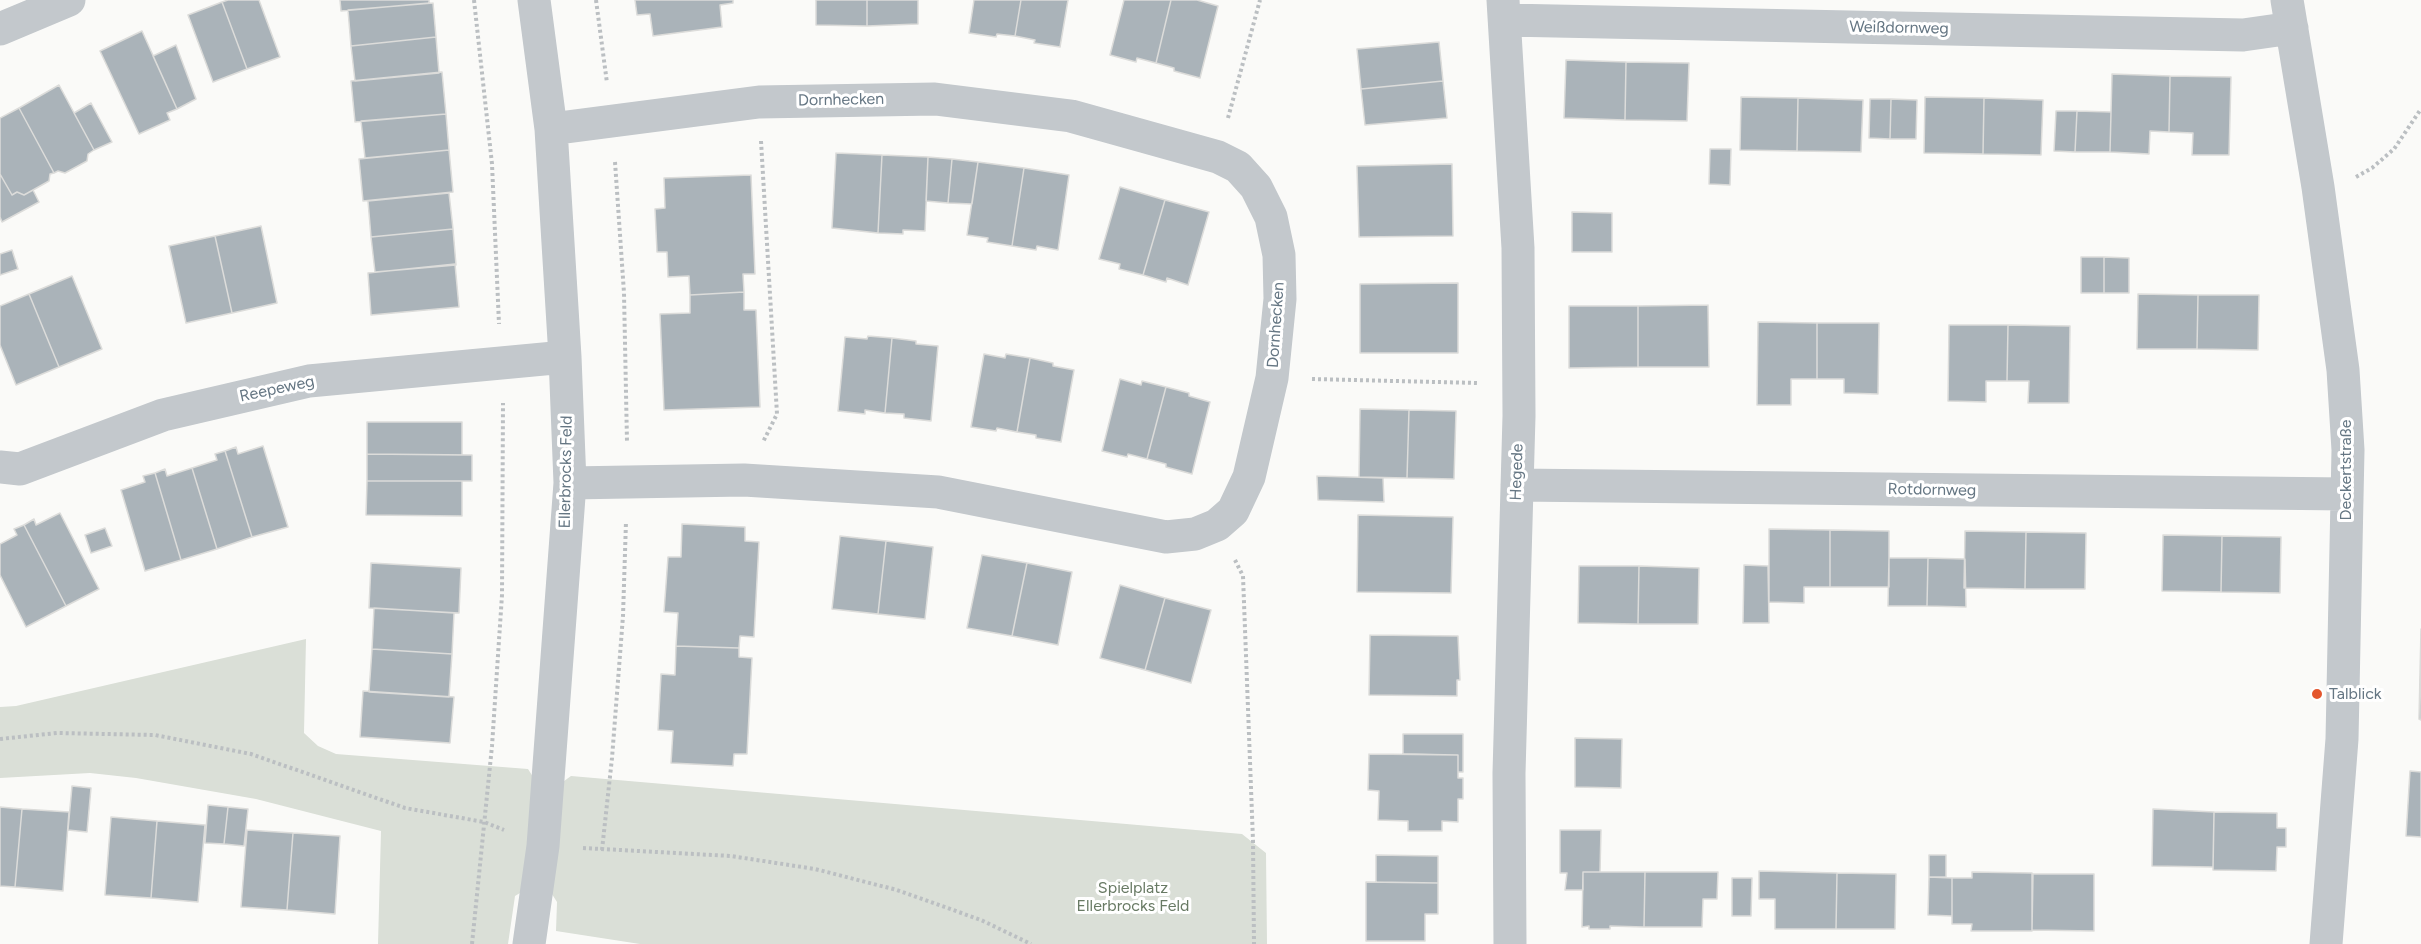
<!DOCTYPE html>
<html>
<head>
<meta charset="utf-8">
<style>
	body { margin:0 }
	canvas { display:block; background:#fafaf8 }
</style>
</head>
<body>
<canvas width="2421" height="944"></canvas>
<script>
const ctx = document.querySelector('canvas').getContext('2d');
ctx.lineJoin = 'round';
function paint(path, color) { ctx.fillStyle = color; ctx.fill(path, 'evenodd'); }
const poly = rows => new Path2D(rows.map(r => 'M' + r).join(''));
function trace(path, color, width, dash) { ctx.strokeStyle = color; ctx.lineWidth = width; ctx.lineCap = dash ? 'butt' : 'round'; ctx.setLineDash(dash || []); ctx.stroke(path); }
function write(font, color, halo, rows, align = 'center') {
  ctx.font = font + ' Figtree,sans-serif'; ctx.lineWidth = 6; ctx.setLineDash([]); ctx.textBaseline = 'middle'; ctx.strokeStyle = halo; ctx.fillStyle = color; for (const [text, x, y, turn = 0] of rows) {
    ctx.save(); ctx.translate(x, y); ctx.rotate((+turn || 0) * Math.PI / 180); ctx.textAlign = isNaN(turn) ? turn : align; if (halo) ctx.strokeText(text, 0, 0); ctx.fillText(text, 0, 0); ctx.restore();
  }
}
paint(poly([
	[306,639,304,733,318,746,336,754,528,769,535,780,525,890,515,896,508,944,378,944,381,831,256,799,136,778,90,773,0,778,0,707,16,706],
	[571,776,1242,834,1266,853,1267,944,640,944,556,931,557,902,550,891,560,784]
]), '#dadfd7');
const building = poly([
	[228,0,259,0,280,57,247,69,222,2,228,0],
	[340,0,429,0,429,3,341,11,340,0],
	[635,0,733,0,733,3,720,5,722,27,653,36,650,14,637,15,635,0],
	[816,0,867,0,867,26,816,25,816,0],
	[867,0,918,0,918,24,867,26,867,0],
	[974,0,1021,0,1015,36,997,34,996,37,969,33,974,0],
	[1021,0,1068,0,1060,47,1034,43,1035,40,1015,36,1021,0],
	[1124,0,1171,0,1156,63,1137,58,1136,62,1110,55,1124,0],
	[1171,0,1197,0,1218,6,1200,78,1174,71,1174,68,1156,63,1171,0],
	[222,2,247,69,213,82,188,15,222,2],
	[433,3,436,37,351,46,348,10,433,3],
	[142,31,177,109,167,113,170,120,139,134,100,51,142,31],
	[436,37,439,73,355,81,351,46,436,37],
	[1439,42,1443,81,1361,89,1357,49,1439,42],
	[176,45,196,99,177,109,153,56,176,45],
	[1566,60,1626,62,1625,120,1564,118,1566,60],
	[1626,62,1689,63,1687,121,1625,120,1626,62],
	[442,72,446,114,355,122,351,81,442,72],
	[2112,74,2170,76,2169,132,2150,131,2149,154,2110,152,2112,74],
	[2170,76,2231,77,2229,155,2192,155,2193,133,2169,132,2170,76],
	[1443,81,1447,118,1365,125,1361,89,1443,81],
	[59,85,94,150,88,154,87,161,65,173,58,171,54,173,19,108,59,85],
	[1741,97,1798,98,1797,151,1740,150,1741,97],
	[1925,97,1984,98,1983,154,1924,153,1925,97],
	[1798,98,1863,100,1861,152,1797,151,1798,98],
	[1984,98,2043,100,2041,155,1983,154,1984,98],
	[1870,99,1891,99,1890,139,1869,138,1870,99],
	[1891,99,1917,100,1916,139,1890,139,1891,99],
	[91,103,112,142,94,150,74,113,91,103],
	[19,108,54,173,50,174,49,181,33,190,24,195,17,192,12,195,0,174,0,118,19,108],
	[2056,111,2077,111,2075,152,2054,151,2056,111],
	[2077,111,2111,112,2110,152,2075,152,2077,111],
	[446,114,449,150,365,158,361,121,446,114],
	[1710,149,1731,149,1730,185,1709,184,1710,149],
	[449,150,453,192,363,201,359,159,449,150],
	[836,153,882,155,878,233,832,228,836,153],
	[882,155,928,157,925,231,903,230,903,234,878,233,882,155],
	[928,157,952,159,948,203,926,201,928,157],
	[952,159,978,162,972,204,948,203,952,159],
	[978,162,1024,168,1012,246,987,242,988,238,967,235,978,162],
	[1452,164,1453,236,1359,237,1357,166,1452,164],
	[1024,168,1069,175,1058,250,1037,246,1036,250,1012,246,1024,168],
	[0,174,12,195,17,192,24,195,33,190,39,202,2,222,0,217,0,174],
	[751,175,755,274,743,274,744,292,690,295,689,276,668,277,667,252,657,252,655,209,665,208,664,178,751,175],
	[1120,187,1165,200,1143,275,1119,269,1120,264,1099,259,1120,187],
	[449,193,453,229,371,237,368,201,449,193],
	[1165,200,1209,212,1188,285,1167,278,1166,282,1143,275,1165,200],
	[1572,212,1612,213,1612,252,1572,252,1572,212],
	[261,226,277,303,232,313,215,236,261,226],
	[453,229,456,265,375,272,371,237,453,229],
	[215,236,232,313,186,323,169,246,215,236],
	[12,250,18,269,0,275,0,254,12,250],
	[2081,257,2104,257,2104,293,2081,293,2081,257],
	[2104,257,2129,258,2129,293,2104,293,2104,257],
	[455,264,459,307,371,315,368,273,455,264],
	[72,276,102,349,59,367,29,294,72,276],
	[1458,283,1458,353,1360,353,1360,284,1458,283],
	[744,292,744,310,756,310,760,407,664,410,660,314,690,313,690,295,744,292],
	[29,294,59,367,16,385,0,345,0,306,29,294],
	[2138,294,2198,295,2197,349,2137,349,2138,294],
	[2198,295,2259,295,2258,350,2197,349,2198,295],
	[1708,305,1709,367,1638,367,1638,306,1708,305],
	[1569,306,1638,306,1638,367,1569,368,1569,306],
	[1758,322,1817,323,1817,379,1791,379,1791,405,1757,405,1758,322],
	[1817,323,1879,323,1878,394,1844,393,1844,379,1817,379,1817,323],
	[1949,325,2008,325,2007,381,1986,381,1986,402,1948,401,1949,325],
	[2008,325,2070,326,2069,403,2028,403,2029,381,2007,381,2008,325],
	[868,336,892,338,885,413,865,410,865,414,838,411,845,337,867,339,868,336],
	[892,338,916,341,916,344,938,346,931,421,904,418,904,414,885,413,892,338],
	[984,354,1005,358,1006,354,1030,358,1017,432,997,428,996,431,971,427,984,354],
	[1030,358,1053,363,1053,366,1074,370,1061,442,1036,438,1036,435,1017,432,1030,358],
	[1120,379,1141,385,1142,381,1166,387,1147,459,1128,454,1127,457,1102,451,1120,379],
	[1166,387,1189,393,1189,396,1210,402,1192,474,1166,467,1166,464,1147,459,1166,387],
	[1360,409,1409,410,1407,478,1359,477,1360,409],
	[1409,410,1456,411,1454,479,1407,478,1409,410],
	[367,422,462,422,462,455,367,454,367,422],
	[263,446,288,527,252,537,225,451,236,447,238,454,263,446],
	[225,451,252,537,217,549,192,468,217,460,215,454,225,451],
	[367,454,472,455,472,481,367,481,367,454],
	[192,468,217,549,181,560,155,473,165,469,167,476,192,468],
	[155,473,181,560,145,571,121,490,145,482,143,476,155,473],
	[1317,476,1383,478,1384,502,1318,500,1317,476],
	[367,481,462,481,462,516,366,515,367,481],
	[60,513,99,589,66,606,24,525,34,519,36,525,60,513],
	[1358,515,1453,517,1451,593,1357,592,1358,515],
	[682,524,745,527,745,541,759,542,754,637,740,636,739,648,676,646,678,613,664,612,668,557,681,557,682,524],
	[24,525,66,606,26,627,0,575,0,544,17,535,14,529,24,525],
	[105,528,112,546,91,553,85,535,105,528],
	[1769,529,1830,530,1830,587,1804,587,1804,603,1769,602,1769,529],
	[1830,530,1889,531,1889,587,1830,587,1830,530],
	[1965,531,2026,532,2025,589,1964,588,1965,531],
	[2026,532,2086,533,2085,589,2025,589,2026,532],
	[2163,535,2222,536,2221,592,2162,591,2163,535],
	[840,536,886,541,878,614,832,609,840,536],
	[2222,536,2281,537,2280,593,2221,592,2222,536],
	[886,541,933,547,925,619,878,614,886,541],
	[982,555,1027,563,1012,636,967,628,982,555],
	[1889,558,1928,558,1927,606,1888,606,1889,558],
	[1928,558,1965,559,1966,607,1927,606,1928,558],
	[371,563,461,568,459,613,369,608,371,563],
	[1027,563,1072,572,1058,645,1012,636,1027,563],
	[1744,565,1768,566,1769,623,1743,623,1744,565],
	[1579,566,1639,566,1638,624,1578,623,1579,566],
	[1639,566,1699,568,1698,624,1638,624,1639,566],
	[1120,585,1165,598,1145,670,1100,658,1120,585],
	[1165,598,1211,610,1191,683,1145,670,1165,598],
	[374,608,454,613,452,654,372,649,374,608],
	[2421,629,2421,720,2419,719,2421,629],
	[1370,635,1458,636,1460,680,1457,680,1457,696,1369,695,1370,635],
	[676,646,739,648,739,657,752,658,747,754,734,754,733,766,671,763,673,731,658,730,661,674,675,675,676,646],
	[372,649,452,654,449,697,369,692,372,649],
	[363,691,454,697,450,743,360,737,363,691],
	[1403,734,1463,734,1463,772,1458,772,1458,755,1403,754,1403,734],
	[1575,738,1622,739,1621,788,1575,787,1575,738],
	[1369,754,1458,755,1458,778,1463,778,1463,799,1458,799,1458,822,1442,821,1442,831,1408,831,1408,821,1378,820,1379,791,1368,790,1369,754],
	[2410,771,2421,772,2421,837,2406,836,2410,771],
	[72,786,91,788,87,832,68,830,72,786],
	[208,805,228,807,224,844,205,843,208,805],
	[0,807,22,809,15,887,0,886,0,807],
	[228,807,248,809,244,846,224,844,228,807],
	[22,809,69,812,63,891,15,887,22,809],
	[2153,809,2214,812,2213,867,2152,866,2153,809],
	[2214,812,2277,813,2277,828,2286,828,2286,847,2277,847,2276,871,2213,870,2214,812],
	[111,817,157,821,151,898,105,895,111,817],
	[157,821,205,825,198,902,151,898,157,821],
	[247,830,293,833,287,910,241,907,247,830],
	[1560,830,1601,830,1600,872,1583,872,1583,890,1565,890,1567,873,1560,873,1560,830],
	[293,833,340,836,335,914,287,910,293,833],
	[1376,855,1438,856,1438,883,1376,882,1376,855],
	[1929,855,1946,855,1946,877,1929,877,1929,855],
	[1759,871,1837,873,1836,929,1775,929,1775,899,1759,899,1759,871],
	[1583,872,1645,872,1644,927,1610,926,1610,929,1589,929,1589,926,1582,927,1583,872],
	[1645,872,1718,872,1717,899,1703,899,1702,927,1644,927,1645,872],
	[1972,872,2032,873,2032,931,1971,931,1972,924,1952,924,1952,878,1972,878,1972,872],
	[1837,873,1896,874,1895,929,1836,929,1837,873],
	[2033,874,2094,874,2094,931,2032,930,2033,874],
	[1929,877,1952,878,1952,916,1928,915,1929,877],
	[1732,878,1752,878,1751,916,1732,916,1732,878],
	[1366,882,1438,883,1438,914,1425,914,1425,941,1366,941,1366,882]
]);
paint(building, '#aab3b9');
trace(building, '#dcdcda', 1.5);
trace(poly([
	[474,0,492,164,499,324],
	[596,0,607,83],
	[1228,118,1260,0],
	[761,141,777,414,763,442],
	[615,162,624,293,627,442],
	[2356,177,2372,168,2394,149,2421,109],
	[1312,379,1478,383],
	[1235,560,1243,576,1253,841,1254,944],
	[0,739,57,733,155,735,251,754,405,808,484,822,504,830],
	[583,848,731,856,815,869,897,890,981,920,1031,944],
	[602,850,612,758,623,616,626,521],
	[472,944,492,746,502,595,503,403]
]), '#bbbfc2', 4, [3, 3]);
trace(poly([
	[1503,0,1518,248,1519,416,1509,773,1510,944],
	[2287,0,2318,187,2343,370,2348,450,2342,739,2326,944],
	[1506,20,2243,35,2292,28],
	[0,29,69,0],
	[551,129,759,102,935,99,1071,116,1218,157,1238,167,1256,187,1271,217,1279,255,1280,299,1272,378,1249,477,1233,511,1217,525,1195,534,1166,537,938,492,744,480,570,483],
	[0,467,20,469,163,415,309,381,565,357],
	[1517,485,2347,494],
	[529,944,543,846,570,483,565,357,551,129,534,0]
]), '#c3c8cc', 33);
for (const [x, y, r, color] of [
	[2317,694,6,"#e4572e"]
]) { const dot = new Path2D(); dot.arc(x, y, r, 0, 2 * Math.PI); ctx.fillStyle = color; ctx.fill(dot); trace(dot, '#fff', 2); }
write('16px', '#657683', '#fff', [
	["Weißdornweg",1899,28,1],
	["Dornhecken",841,100,-1],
	["Dornhecken",1276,325,-86],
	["Reepeweg",277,389,-12],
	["Deckertstraße",2346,470,-90],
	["Ellerbrocks Feld",566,472,-89],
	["Hegede",1517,472,-88],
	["Rotdornweg",1932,490,1]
]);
write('16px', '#657683', '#fff', [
	["Talblick",2329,694]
], 'left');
write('16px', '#687a64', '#fff', [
	["Spielplatz",1133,888],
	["Ellerbrocks Feld",1133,906]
]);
</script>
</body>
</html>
